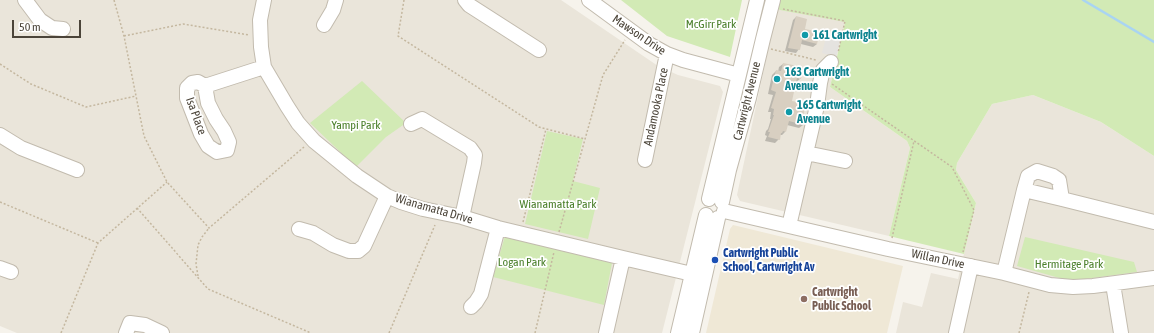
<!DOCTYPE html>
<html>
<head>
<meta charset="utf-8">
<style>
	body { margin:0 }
	#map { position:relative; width:1154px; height:333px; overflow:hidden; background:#f6f3ec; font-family:"Asap Condensed",sans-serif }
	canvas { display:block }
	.scale { position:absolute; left:12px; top:20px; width:69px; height:18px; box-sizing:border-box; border:2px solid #4b4439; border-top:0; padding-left:5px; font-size:12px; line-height:14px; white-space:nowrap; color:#4b4439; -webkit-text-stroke:3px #fff; paint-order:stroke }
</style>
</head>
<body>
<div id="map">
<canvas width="1154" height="333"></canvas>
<div class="scale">50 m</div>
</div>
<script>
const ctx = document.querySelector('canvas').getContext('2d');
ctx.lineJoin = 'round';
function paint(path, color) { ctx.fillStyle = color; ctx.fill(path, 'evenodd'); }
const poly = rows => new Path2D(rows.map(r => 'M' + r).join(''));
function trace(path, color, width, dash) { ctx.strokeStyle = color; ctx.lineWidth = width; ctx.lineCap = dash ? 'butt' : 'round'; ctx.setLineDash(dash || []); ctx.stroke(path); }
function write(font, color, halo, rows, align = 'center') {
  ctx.font = font + ' "Asap Condensed",sans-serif'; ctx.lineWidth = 3.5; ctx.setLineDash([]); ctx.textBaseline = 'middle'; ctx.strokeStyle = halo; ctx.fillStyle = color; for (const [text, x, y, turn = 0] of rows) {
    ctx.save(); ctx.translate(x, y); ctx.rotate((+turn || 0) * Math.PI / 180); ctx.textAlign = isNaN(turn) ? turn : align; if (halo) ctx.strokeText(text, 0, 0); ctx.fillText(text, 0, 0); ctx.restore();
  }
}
paint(poly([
	[0,0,561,0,658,66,678,75,720,86,723,92,662,333,17,333,0,326],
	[777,8,845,21,830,87,907,141,910,148,889,236,740,201,737,195],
	[1033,95,1101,122,1154,156,1154,333,896,333,903,302,922,307,931,273,958,279,976,203,956,170,957,163,992,104]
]), '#eae5da');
paint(poly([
	[733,225,903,266,887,333,706,333,730,229]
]), '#efe8d6');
paint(poly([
	[621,0,742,0,730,57,667,36],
	[779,0,1154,0,1154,156,1101,122,1033,95,992,104,957,163,956,170,976,203,964,254,889,236,910,148,907,141,830,87,845,22,780,10,777,8],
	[362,81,406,123,386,137,356,167,310,123],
	[547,131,583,139,573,181,600,188,588,239,525,224],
	[505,236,612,263,604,305,493,277],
	[1025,237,1134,262,1137,272,1070,281,1017,266]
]), '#d2eab5');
paint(poly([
	[835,29,842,31,835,63,827,60,829,55,822,53,827,33,834,34]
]), '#e5e3e0');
paint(poly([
	[796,17,804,29,817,44,813,47,801,44,799,49,796,53,785,51,793,20],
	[783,64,800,79,796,82,790,102,802,117,805,118,803,125,799,128,787,125,785,132,782,135,780,135,779,139,775,143,765,141,767,136,765,135,766,131,768,129,771,119,770,119,771,112,768,112,773,95,768,94,772,75,776,71,778,72,779,67]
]), '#0003');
trace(poly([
	[1083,0,1154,42]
]), '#a9d4f2', 2.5);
paint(poly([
	[796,16,807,19,805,29,820,32,817,44,802,40,800,50,788,48],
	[783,63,803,67,801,79,797,78,792,101,806,104,803,116,806,117,804,125,789,121,786,132,783,131,782,133,781,133,780,140,768,137,770,132,768,132,774,115,773,115,774,109,771,108,776,92,771,90,776,70,781,71]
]), '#d8cfc1');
const minor = poly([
	[25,0,40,20,52,28,63,29],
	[264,0,260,20,261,47,264,67,287,106,298,123,314,141,357,176,387,196,401,202,423,209,462,217,498,228,623,258,692,274,697,272,699,271,706,255,710,251],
	[465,0,469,5,539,50],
	[589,0,649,44,667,54,683,60,739,75],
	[324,25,333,10,336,0],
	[205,86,208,103,216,119,224,131,229,142,227,150,217,152,208,146,201,134,187,98,187,88,192,83,198,82,205,86,264,67],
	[411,124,422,119,470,148,475,155,474,163,462,217],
	[0,135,21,148,77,170],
	[806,153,845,161],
	[645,160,667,54],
	[1024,190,1028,176,1037,171,1053,176,1059,180,1062,199],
	[709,199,757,0],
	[722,202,729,170,749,98,763,39,773,0],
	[724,211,888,249,1004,273,1050,285,1073,287,1093,286,1154,278],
	[789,226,817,106,820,83,823,70,831,62],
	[299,229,313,233,333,245,349,251,358,251,364,246,387,196],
	[0,268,11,272],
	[1004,273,1024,190,1062,199,1154,222],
	[1113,284,1121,333],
	[471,307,476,302,481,294,498,228],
	[126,333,130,323,145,325,162,333],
	[606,333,623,258],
	[678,333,706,215],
	[692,333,718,218],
	[956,333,971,266]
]);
trace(minor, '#c2bbae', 16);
trace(poly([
	[114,0,124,36,144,136,167,182,209,228,304,147],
	[404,0,398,36,539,127,585,139],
	[783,9,845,21,838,53],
	[124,36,183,24,249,35],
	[771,49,816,60],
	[0,64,31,84,86,107,136,96],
	[832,84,952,167,974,210,963,252],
	[0,202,98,243],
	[137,208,208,289,311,333],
	[523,222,546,129],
	[559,232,603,75,625,40],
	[892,238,914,141],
	[198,276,196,264,198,245,202,237,209,228],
	[61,333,98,243,167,182],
	[389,333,435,225],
	[535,333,554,252],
	[1019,333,1029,292]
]), '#c4b79f', 1.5, [2, 2]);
trace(minor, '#fff', 14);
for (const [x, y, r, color] of [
	[805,35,4,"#0f9aa8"],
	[777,79,4,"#0f9aa8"],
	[789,112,4,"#0f9aa8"],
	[715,260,4,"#1a4fb4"],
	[804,299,4,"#8d6e63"]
]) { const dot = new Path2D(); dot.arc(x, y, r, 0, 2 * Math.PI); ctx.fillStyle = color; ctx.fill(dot); trace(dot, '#fff', 1.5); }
write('12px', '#4a7f2a', '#fff', [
	["McGirr Park",711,24],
	["Yampi Park",356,125],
	["Wianamatta Park",558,204],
	["Logan Park",522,262],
	["Hermitage Park",1069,264]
]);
write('12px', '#4b4439', '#fff', [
	["Mawson Drive",639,35,34],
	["Cartwright Avenue",747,101,-76],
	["Andamooka Place",656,107,-78],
	["Isa Place",196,116,70],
	["Wianamatta Drive",434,209,16],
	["Willan Drive",938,259,12]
]);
write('bold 12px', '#0d838f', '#fff', [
	["161 Cartwright",813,35],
	["163 Cartwright",785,72],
	["Avenue",785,86],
	["165 Cartwright",797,105],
	["Avenue",797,119]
], 'left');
write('bold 12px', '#164399', '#fff', [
	["Cartwright Public",723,253],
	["School, Cartwright Av",723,267]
], 'left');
write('bold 12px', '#785e54', '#fff', [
	["Cartwright",812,292],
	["Public School",812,306]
], 'left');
</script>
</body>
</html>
